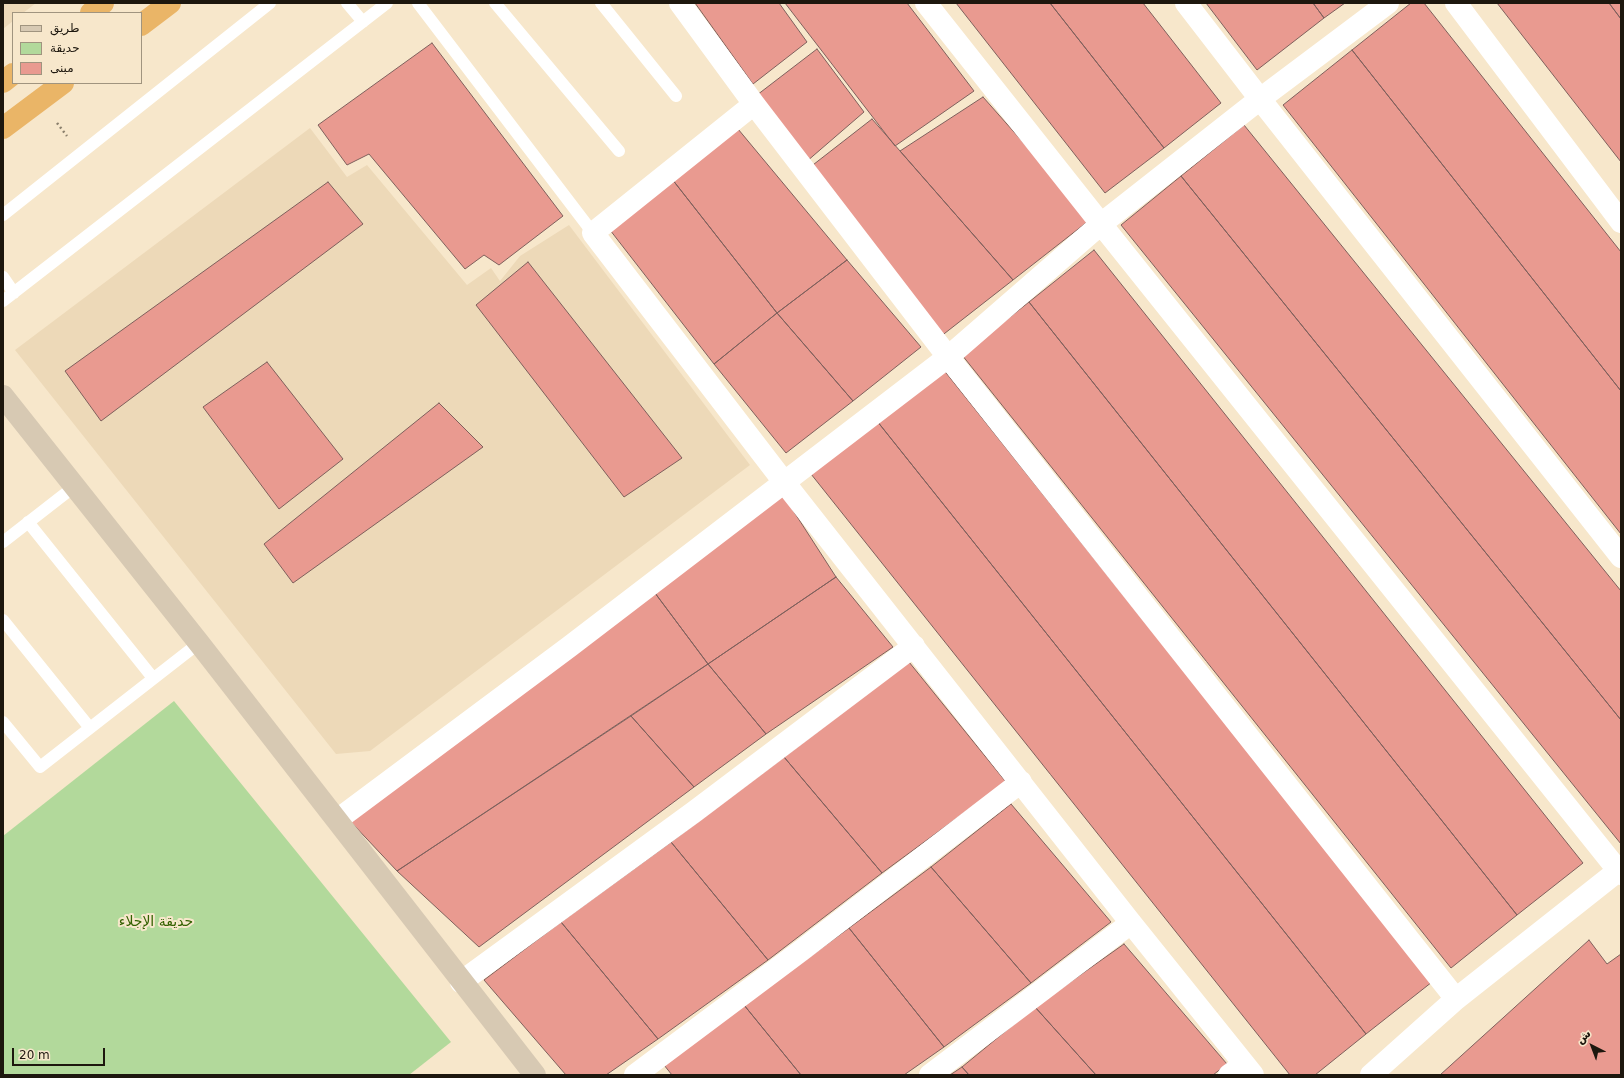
<!DOCTYPE html>
<html>
<head>
<meta charset="utf-8">
<style>
	body { margin:0 }
	#map { position:relative; width:1624px; height:1078px; overflow:hidden; background:#f7e7cb; font-family:"DejaVu Sans",Cairo,sans-serif }
	canvas { display:block }
	.frame { position:absolute; inset:0; border:4px solid #1d170e; pointer-events:none }
	.legend { position:absolute; left:12px; top:12px; width:130px; height:72px; box-sizing:border-box; background:#f7e7cb; border:1px solid #a0947f; margin:0; padding:5px 7px; list-style:none; font-size:12px; color:#1d170e }
	.legend li { display:flex; align-items:center; gap:8px; height:20px }
	.legend b { width:20px; border:1px solid #a0947f }
	.north { position:absolute; left:1572px; top:1026px; width:40px; height:40px; -webkit-text-stroke:3px #f7e7cb; paint-order:stroke; rotate:318deg; font-size:11px; font-weight:700; line-height:16px; text-align:center; color:#1d170e }
	.north::after { content:''; display:block; margin:auto; width:14px; height:18px; background:#1d170e; clip-path:polygon(50% 0,100% 100%,50% 72%,0 100%) }
	.scale { position:absolute; left:12px; top:1048px; width:93px; height:18px; box-sizing:border-box; border:2px solid #1d170e; border-top:0; padding-left:5px; font-size:12px; line-height:14px; white-space:nowrap; color:#1d170e; -webkit-text-stroke:3px #f7e7cb; paint-order:stroke }
</style>
</head>
<body>
<div id="map">
<canvas width="1624" height="1078"></canvas>
<div class="frame"></div>
<ul class="legend">
<li><b style="height:5px;background:#d7c9b3"></b>طريق</li>
<li><b style="height:11px;background:#b2d99b"></b>حديقة</li>
<li><b style="height:11px;background:#e99a90"></b>مبنى</li>
</ul>
<div class="north">ش</div>
<div class="scale">20 m</div>
</div>
<script>
const ctx = document.querySelector('canvas').getContext('2d');
ctx.lineJoin = 'round';
function paint(path, color) { ctx.fillStyle = color; ctx.fill(path, 'evenodd'); }
const poly = rows => new Path2D(rows.map(r => 'M' + r).join(''));
function trace(path, color, width, dash) { ctx.strokeStyle = color; ctx.lineWidth = width; ctx.lineCap = dash ? 'butt' : 'round'; ctx.setLineDash(dash || []); ctx.stroke(path); }
function write(font, color, halo, rows, align = 'center') {
  ctx.font = font + ' "DejaVu Sans",Cairo,sans-serif'; ctx.lineWidth = 4; ctx.setLineDash([]); ctx.textBaseline = 'middle'; ctx.strokeStyle = halo; ctx.fillStyle = color; for (const [text, x, y, turn = 0] of rows) {
    ctx.save(); ctx.translate(x, y); ctx.rotate((+turn || 0) * Math.PI / 180); ctx.textAlign = isNaN(turn) ? turn : align; if (halo) ctx.strokeText(text, 0, 0); ctx.fillText(text, 0, 0); ctx.restore();
  }
}
paint(poly([
	[3,3,36,3,23,13,13,13,13,21,3,29],
	[310,128,347,177,367,165,467,285,491,268,500,281,520,256,569,225,750,465,370,751,336,754,15,350]
]), '#edd9b8');
paint(poly([
	[174,701,451,1042,409,1075,3,1075,3,836]
]), '#b2d99b');
const building = poly([
	[695,3,779,3,807,42,753,84,695,3],
	[785,3,907,3,974,91,895,146,785,3],
	[956,3,1050,3,1164,148,1105,193,956,3],
	[1050,3,1143,3,1221,103,1164,148,1050,3],
	[1206,3,1313,3,1324,18,1257,70,1206,3],
	[1313,3,1345,3,1324,18,1313,3],
	[1411,3,1424,3,1621,252,1621,391,1352,50,1411,3],
	[1497,3,1609,3,1621,19,1621,162,1497,3],
	[1609,3,1621,3,1621,19,1609,3],
	[432,43,563,216,499,265,484,255,465,269,369,154,347,165,318,125,432,43],
	[817,49,864,112,806,162,757,95,817,49],
	[1352,50,1621,391,1621,534,1283,105,1352,50],
	[983,97,1091,219,1013,280,900,151,983,97],
	[872,119,1013,280,940,337,809,168,872,119],
	[1244,125,1621,591,1621,720,1181,176,1244,125],
	[738,129,847,260,777,313,672,179,738,129],
	[1181,176,1621,720,1621,844,1121,225,1181,176],
	[672,179,777,313,714,364,610,230,672,179],
	[328,182,363,224,101,421,65,371,328,182],
	[1094,250,1583,863,1517,915,1029,302,1094,250],
	[847,260,921,347,853,401,777,313,847,260],
	[528,262,682,458,624,497,476,305,528,262],
	[1029,302,1517,915,1451,968,962,355,1029,302],
	[777,313,853,401,786,453,714,364,777,313],
	[267,362,343,459,279,509,203,407,267,362],
	[943,369,1432,982,1366,1034,877,421,943,369],
	[439,403,483,447,293,583,264,544,439,403],
	[877,421,1366,1034,1315,1075,1290,1075,811,474,877,421],
	[778,487,836,577,708,664,649,585,778,487],
	[836,577,893,647,766,734,708,664,836,577],
	[655,593,708,664,397,871,351,822,655,593],
	[909,662,1006,782,882,873,784,757,909,662],
	[708,664,766,734,694,787,631,716,708,664],
	[631,716,694,787,479,947,397,871,631,716],
	[784,757,882,873,768,960,671,842,784,757],
	[1011,804,1111,922,1031,983,931,867,1011,804],
	[671,842,768,960,658,1039,561,922,671,842],
	[931,867,1031,983,944,1047,849,928,931,867],
	[561,922,658,1039,606,1075,566,1075,484,980,561,922],
	[849,928,944,1047,904,1075,801,1075,744,1005,849,928],
	[1589,940,1607,964,1621,954,1621,1075,1440,1075,1589,940],
	[1124,944,1227,1064,1213,1075,1096,1075,1035,1007,1124,944],
	[744,1005,801,1075,672,1075,664,1065,744,1005],
	[1035,1007,1096,1075,969,1075,962,1067,1035,1007],
	[962,1067,969,1075,950,1075,962,1067]
]);
paint(building, '#e99a90');
trace(building, '#7f605c', 1);
trace(poly([
	[57,123,67,136]
]), '#8a7f6c', 2.5, [2, 3]);
trace(poly([
	[347,3,363,22],
	[418,3,593,233],
	[495,3,619,151],
	[601,3,676,96],
	[3,215,270,3],
	[3,277,14,293],
	[3,301,387,3],
	[28,522,153,678],
	[3,542,75,486],
	[3,620,90,728],
	[3,722,40,767,199,643]
]), '#fff', 12);
trace(poly([
	[680,3,754,104,948,357,1456,999],
	[926,3,1101,224,1621,874],
	[1186,3,1260,99,1621,557],
	[1456,3,1621,222],
	[754,104,593,233,784,482,1131,923,1253,1075],
	[337,820,569,647,948,357,1101,224,1260,99,1388,3],
	[461,982,694,812,914,646],
	[635,1075,802,950,1021,782],
	[930,1075,1131,923],
	[1229,1075,1244,1064],
	[1371,1075,1456,999,1618,871]
]), '#fff', 22);
trace(poly([
	[3,396,199,643,535,1075]
]), '#d7c9b3', 22);
trace(poly([
	[91,13,103,3],
	[141,25,170,3],
	[3,82,13,74],
	[3,128,63,83]
]), '#eab567', 22);
write('14px', '#336100', '#f7e7cb', [
	["حديقة الإجلاء",156,922]
]);
</script>
</body>
</html>
